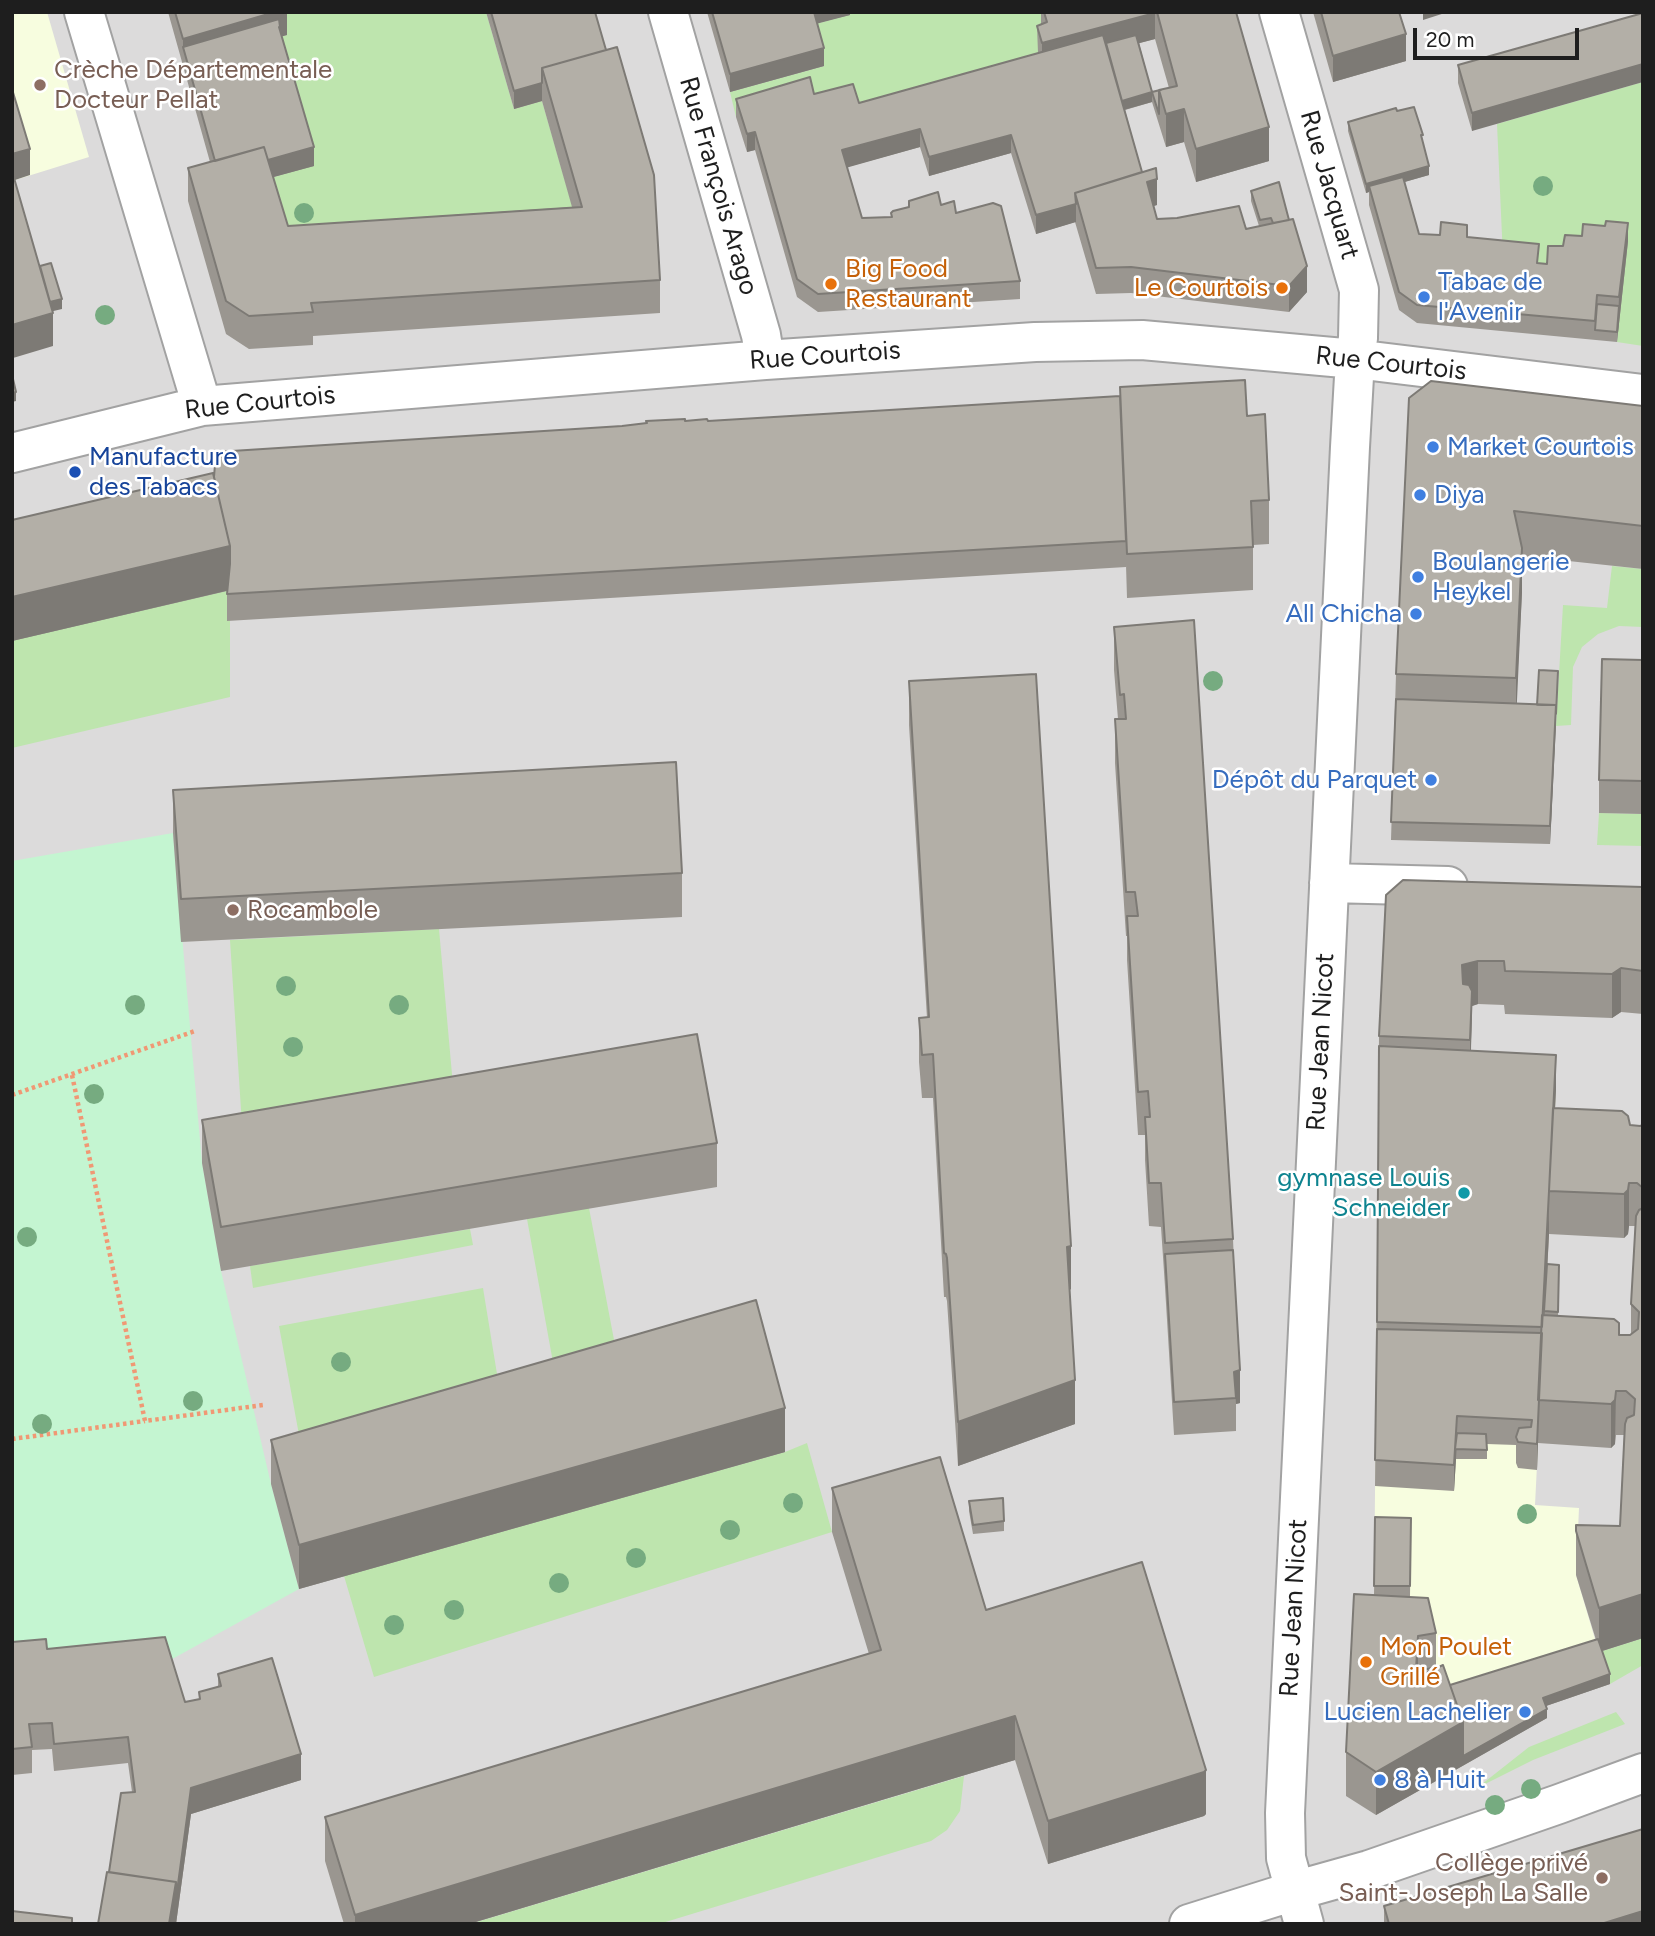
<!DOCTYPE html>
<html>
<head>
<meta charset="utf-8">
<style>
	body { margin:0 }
	#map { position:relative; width:1655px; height:1936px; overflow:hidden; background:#eeede4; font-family:Figtree,sans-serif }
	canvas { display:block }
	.frame { position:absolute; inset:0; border:14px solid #1e1e1e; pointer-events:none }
	.scale { position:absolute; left:1413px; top:28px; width:166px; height:32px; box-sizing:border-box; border:4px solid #1e1e1e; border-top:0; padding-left:9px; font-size:21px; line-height:24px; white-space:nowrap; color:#1e1e1e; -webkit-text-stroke:5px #fff; paint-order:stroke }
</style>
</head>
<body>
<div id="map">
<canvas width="1655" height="1936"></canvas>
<div class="frame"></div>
<div class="scale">20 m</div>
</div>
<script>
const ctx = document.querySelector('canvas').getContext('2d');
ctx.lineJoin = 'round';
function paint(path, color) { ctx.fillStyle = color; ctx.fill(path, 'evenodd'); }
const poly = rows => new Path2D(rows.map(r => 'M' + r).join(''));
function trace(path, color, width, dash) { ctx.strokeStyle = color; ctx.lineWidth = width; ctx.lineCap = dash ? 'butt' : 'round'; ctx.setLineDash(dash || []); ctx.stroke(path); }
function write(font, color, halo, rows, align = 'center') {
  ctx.font = font + ' Figtree,sans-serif'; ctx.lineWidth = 5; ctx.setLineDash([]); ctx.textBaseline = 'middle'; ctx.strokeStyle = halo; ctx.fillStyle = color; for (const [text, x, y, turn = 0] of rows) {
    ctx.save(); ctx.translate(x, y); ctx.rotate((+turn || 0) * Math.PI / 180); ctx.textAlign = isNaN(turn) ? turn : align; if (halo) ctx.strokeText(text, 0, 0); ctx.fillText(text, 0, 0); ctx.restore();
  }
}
paint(poly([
	[12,12,1643,12,1643,1924,12,1924]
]), '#dcdbdb');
paint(poly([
	[12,12,47,12,89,157,12,181],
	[1379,1079,1556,1088,1535,1505,1579,1508,1576,1575,1598,1649,1442,1697,1374,1596]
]), '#f7fddf');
paint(poly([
	[280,12,486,12,514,109,542,101,582,240,288,259,264,180,314,165,279,37,287,35],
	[849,12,1088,12,1042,69,875,117,736,117,730,92,824,66,812,25,849,15],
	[1643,82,1643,346,1617,342,1619,316,1547,282,1503,258,1497,124],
	[1612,566,1643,569,1643,627,1619,626,1598,634,1582,647,1573,667,1571,725,1556,726,1563,605,1607,608],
	[230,590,230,697,12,748,12,640],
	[1599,813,1643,814,1643,846,1597,845],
	[439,929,456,1119,244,1156,230,940],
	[589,1208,622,1382,560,1401,527,1219],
	[470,1229,473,1245,253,1288,250,1266],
	[483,1288,504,1417,306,1473,279,1326],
	[807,1443,832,1532,374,1677,344,1576,785,1452],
	[1643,1638,1643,1665,1610,1684,1599,1652],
	[1616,1712,1625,1724,1533,1760,1477,1788,1529,1747],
	[964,1776,960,1811,947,1830,931,1841,659,1924,470,1924]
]), '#bee5ae');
paint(poly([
	[173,833,202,1163,221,1271,271,1484,299,1589,165,1663,12,1669,12,861]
]), '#c4f5d1');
const minor = poly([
	[84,12,202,406],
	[668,12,761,335,765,360],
	[1279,12,1359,290,1358,338,1355,359,1350,447,1285,1813,1286,1858,1304,1924],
	[12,453,202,406,765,360,1035,342,1142,340,1355,359,1643,394],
	[1329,883,1448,886],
	[1189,1924,1294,1891,1369,1870,1559,1804,1643,1773]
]);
trace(minor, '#a2a2a2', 42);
trace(poly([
	[72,1075,145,1421,263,1405],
	[12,1095,195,1031],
	[12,1439,145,1421]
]), '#f09874', 4.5, [3.5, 3.5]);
trace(minor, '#fff', 38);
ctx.fillStyle = '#76ab80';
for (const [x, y] of [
	[1543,186],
	[304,213],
	[105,315],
	[1213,681],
	[286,986],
	[135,1005],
	[399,1005],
	[293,1047],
	[94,1094],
	[27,1237],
	[341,1362],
	[193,1401],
	[42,1424],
	[793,1503],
	[1527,1514],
	[730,1530],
	[636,1558],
	[559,1583],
	[454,1610],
	[394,1625],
	[1531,1789],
	[1495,1805]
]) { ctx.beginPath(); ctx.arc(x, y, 10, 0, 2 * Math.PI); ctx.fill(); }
paint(poly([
	[168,12,287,12,287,35,281,36,314,166,273,177,288,226,572,207,542,101,514,109,486,12,595,12,660,280,660,313,313,336,313,345,249,349,226,334,188,201,188,168,210,162],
	[707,12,850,12,850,15,817,23,824,66,730,92],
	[1041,12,1236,12,1269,161,1196,182,1184,142,1166,147,1152,102,1125,110,1142,172,1157,205,1153,206,1157,219,1246,229,1259,226,1251,201,1251,191,1279,182,1307,292,1289,312,1131,293,1096,294,1075,222,1036,234,1011,153,929,176,920,147,847,167,862,218,891,217,891,213,941,205,956,213,1020,281,1020,299,818,312,797,297,755,150,747,152,736,117,736,99,814,94,859,103,1038,53,1037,26,1041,24],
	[1155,39,1169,88,1152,92,1139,43],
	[1313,12,1399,12,1406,61,1333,82],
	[1643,13,1472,131,1458,83,1458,65],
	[1397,111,1423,142,1429,175,1404,182,1419,234,1467,237,1539,263,1547,264,1563,246,1628,241,1617,342,1417,323,1399,310,1369,205,1369,192,1366,193,1348,131,1348,122],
	[1409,398,1643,406,1643,569,1522,556,1522,592,1516,704,1537,705,1558,671,1550,844,1391,840,1396,674],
	[1247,416,1269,500,1269,544,1253,545,1253,590,1127,598,1126,565,1126,567,227,621,227,591,12,641,214,477,622,426,685,421],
	[1114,627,1233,1239,1240,1403,1236,1404,1236,1431,1174,1435,1165,1287,1161,1227,1149,1226,1145,1160,1145,1135,1138,1135,1127,960,1127,936,1126,936,1115,763,1115,719,1118,719,1114,670],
	[1643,660,1643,814,1599,813,1599,780],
	[909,681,1071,1289,1070,1290,1075,1424,958,1466,947,1301,946,1297,944,1297,933,1098,922,1098,919,1062,919,1018,927,1018,909,725],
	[173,790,682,873,682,917,181,942,173,833],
	[1643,887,1643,1014,1621,1012,1612,1018,1505,1014,1504,1005,1478,1004,1472,1006,1471,1051,1556,1089,1555,1108,1630,1125,1640,1126,1642,1125,1643,1085,1643,1638,1602,1651,1610,1684,1546,1706,1547,1718,1376,1815,1346,1796,1346,1752,1374,1595,1375,1517,1411,1518,1410,1596,1385,1596,1436,1633,1436,1667,1450,1685,1596,1640,1576,1575,1576,1525,1620,1526,1624,1435,1616,1435,1615,1444,1611,1448,1538,1443,1538,1442,1537,1470,1518,1468,1516,1463,1516,1445,1487,1444,1487,1459,1456,1459,1454,1491,1375,1486,1379,1036,1386,895],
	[1629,1226,1635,1226,1631,1304,1631,1334,1630,1335,1619,1335,1558,1316,1559,1265,1547,1274,1549,1234,1624,1238,1628,1234],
	[202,1120,717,1143,717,1187,221,1271,202,1163],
	[271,1440,785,1452,299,1589,271,1484],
	[832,1488,986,1610,1206,1814,1204,1816,1048,1864,1015,1760,469,1924,344,1924,325,1861,325,1817,869,1654,832,1532],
	[969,1501,1004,1521,1004,1531,973,1534,969,1511],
	[12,1642,47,1649,185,1702,199,1699,199,1692,218,1687,218,1674,301,1780,191,1814,176,1924,98,1924,109,1872,132,1792,128,1763,54,1771,52,1749,32,1750,32,1773,12,1775],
	[1384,1906,1643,1924,1384,1924]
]), '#9a9690');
paint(poly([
	[275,12,287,12,287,35,280,37,280,27,183,47,183,39],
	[812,12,850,12,850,15,812,25],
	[1423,12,1448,12,1423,20],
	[1155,13,1155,39,1042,69,1042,43],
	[1406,34,1406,61,1333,82,1333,56],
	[824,48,824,66,730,92,730,74],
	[1643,64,1643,82,1472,131,1472,113],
	[542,83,542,101,514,109,514,91],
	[1152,92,1152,102,1120,111,1120,102],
	[1184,109,1184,142,1166,147,1166,114],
	[1269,127,1269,161,1196,182,1196,149],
	[920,129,920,147,842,169,842,150],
	[755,132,755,150,747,152,747,134],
	[1011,135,1011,153,929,176,929,157],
	[314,147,314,166,219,192,219,174],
	[30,149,30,175,12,181,12,154],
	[1429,166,1429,175,1370,192,1369,186,1369,192,1366,193,1366,184],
	[1157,179,1157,205,1147,208,1147,182],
	[1076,204,1076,222,1036,234,1036,215],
	[1628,223,1628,241,1617,342,1619,297],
	[1307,266,1307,292,1289,312,1289,286],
	[62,299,62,309,45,313,45,304],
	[53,313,53,346,13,358,13,389,12,389,12,325],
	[16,392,16,401,12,402,12,393],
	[230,546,230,590,12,641,12,597],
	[1522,548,1522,592,1516,722,1516,678],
	[1556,705,1556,724,1550,844,1550,826],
	[1478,961,1478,1004,1472,1006,1470,1084,1470,1040,1462,1009,1462,965],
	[1621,968,1621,1012,1612,1018,1612,974],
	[1556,1055,1556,1089,1551,1191,1549,1191],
	[1629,1183,1629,1226,1628,1234,1624,1238,1624,1194],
	[1549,1205,1549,1234,1540,1400,1539,1400],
	[1071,1246,1071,1289,1067,1290,1067,1247],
	[1240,1370,1240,1403,1236,1404,1234,1372],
	[1075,1380,1075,1424,958,1466,958,1422],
	[1616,1391,1615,1444,1611,1448,1611,1404],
	[785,1408,785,1452,299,1589,299,1545],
	[1457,1416,1457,1442,1454,1491,1454,1465],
	[1538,1416,1538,1442,1537,1470,1537,1444],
	[1643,1594,1643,1638,1599,1652,1599,1608],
	[1418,1636,1418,1680,1416,1669],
	[1610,1674,1610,1684,1543,1707,1543,1698],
	[1547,1709,1547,1718,1376,1815,1376,1772,1463,1722],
	[1015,1716,1015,1760,469,1924,355,1924,355,1915],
	[301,1754,301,1780,191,1814,176,1924,169,1924,191,1788],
	[1206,1770,1206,1814,1204,1816,1048,1864,1048,1821],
	[1643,1911,1643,1924,1601,1924]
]), '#7d7a75');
const building = poly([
	[175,12,275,12,183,39,175,12],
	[491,12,595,12,606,50,542,68,542,83,514,91,491,12],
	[712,12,814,12,824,48,730,74,712,12],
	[1044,12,1155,12,1155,13,1042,43,1037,26,1047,22,1044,12],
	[1157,12,1236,12,1269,127,1196,149,1184,109,1166,114,1159,90,1177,86,1157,12],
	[1321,12,1399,12,1406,34,1333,56,1321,12],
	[1643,13,1643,64,1472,113,1458,65,1643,13],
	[279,19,280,27,279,27,314,147,268,160,264,147,215,161,183,47,279,19],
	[1103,35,1142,172,1075,193,1076,204,1036,215,1011,135,929,157,920,129,842,150,862,218,892,217,891,213,893,211,909,207,909,201,938,192,941,205,954,201,956,213,993,203,1001,206,1020,281,818,294,797,279,755,132,747,134,736,99,810,77,814,94,853,84,859,103,1103,35],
	[1136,35,1152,92,1160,90,1161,90,1159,90,1159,114,1152,92,1122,101,1106,43,1136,35],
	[617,47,654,175,660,280,311,303,313,312,249,316,226,301,188,168,264,147,288,226,582,207,542,68,617,47],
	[12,89,30,149,12,154,12,89],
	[1414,107,1423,135,1421,135,1429,166,1366,184,1348,122,1396,108,1397,111,1414,107],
	[1156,168,1157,179,1147,182,1157,219,1177,218,1239,206,1246,229,1293,219,1307,266,1289,286,1131,267,1096,268,1075,193,1156,168],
	[12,171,53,313,12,325,12,171],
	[1403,177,1419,234,1440,235,1441,222,1467,225,1467,237,1539,244,1537,263,1547,264,1548,246,1563,246,1565,235,1582,236,1583,224,1605,226,1606,221,1628,223,1619,297,1597,295,1595,321,1417,305,1399,292,1369,186,1403,177],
	[1279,182,1289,220,1273,223,1271,218,1260,220,1251,191,1279,182],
	[51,263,62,299,50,302,40,266,51,263],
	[1597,304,1619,306,1617,332,1595,330,1597,304],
	[13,379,16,392,12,393,12,380,13,379],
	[1245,380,1247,416,1265,414,1269,500,1251,501,1253,547,1127,554,1120,387,1245,380],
	[1431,381,1643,406,1643,526,1514,511,1522,548,1516,678,1396,674,1409,398,1431,381],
	[1120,396,1126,541,227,594,230,564,230,546,214,477,216,452,622,426,647,423,646,421,685,419,685,421,707,419,708,421,1120,396],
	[213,473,230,546,12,597,12,520,213,473],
	[1194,620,1233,1239,1165,1243,1161,1183,1149,1183,1145,1117,1150,1117,1148,1091,1138,1092,1127,916,1138,916,1135,892,1126,892,1115,719,1126,719,1124,694,1120,695,1114,627,1194,620],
	[1602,659,1643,660,1643,781,1599,780,1602,659],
	[1539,670,1558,671,1556,714,1556,705,1537,705,1539,670],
	[1036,674,1071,1246,1067,1247,1075,1380,958,1422,947,1258,946,1254,944,1253,933,1054,922,1055,919,1018,929,1017,909,681,1036,674],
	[1396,699,1556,705,1550,826,1391,822,1396,699],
	[676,762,682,873,181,899,173,790,676,762],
	[1403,880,1643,887,1643,971,1621,968,1612,974,1505,971,1504,961,1478,961,1462,965,1463,984,1469,985,1472,991,1470,1040,1379,1036,1386,895,1403,880],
	[697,1034,717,1143,221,1227,202,1120,697,1034],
	[1379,1046,1556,1055,1542,1327,1377,1322,1379,1046],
	[1553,1108,1622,1111,1628,1116,1630,1125,1640,1126,1643,1125,1643,1188,1637,1183,1629,1183,1628,1190,1624,1194,1549,1191,1553,1108],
	[1643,1208,1643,1594,1599,1608,1576,1531,1576,1525,1620,1526,1625,1424,1627,1418,1634,1415,1635,1399,1626,1391,1616,1391,1615,1400,1611,1404,1538,1400,1542,1315,1614,1319,1619,1323,1619,1335,1630,1335,1638,1329,1639,1312,1631,1304,1636,1216,1639,1210,1643,1208],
	[1233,1250,1240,1370,1234,1372,1236,1398,1174,1402,1165,1254,1233,1250],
	[1547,1264,1559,1265,1558,1312,1544,1311,1547,1264],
	[756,1300,785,1408,299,1545,271,1440,756,1300],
	[1377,1329,1542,1333,1537,1444,1518,1442,1516,1437,1519,1428,1531,1427,1532,1420,1457,1416,1454,1465,1375,1460,1377,1329],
	[1457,1433,1486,1434,1487,1450,1455,1449,1457,1433],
	[940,1457,986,1610,1142,1562,1206,1770,1204,1772,1048,1821,1015,1716,355,1915,325,1817,881,1650,832,1488,940,1457],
	[1003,1498,1004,1521,973,1525,969,1501,1003,1498],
	[1375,1517,1411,1518,1410,1586,1374,1586,1375,1517],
	[1354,1594,1428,1598,1436,1633,1418,1636,1416,1669,1423,1669,1424,1674,1443,1665,1463,1722,1376,1772,1346,1752,1354,1594],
	[165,1637,185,1702,200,1699,199,1692,221,1686,218,1674,272,1658,301,1754,191,1788,176,1899,176,1882,109,1872,121,1793,135,1792,128,1737,54,1744,52,1723,29,1724,32,1747,12,1749,12,1642,46,1639,47,1649,165,1637],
	[1598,1639,1610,1674,1543,1698,1547,1709,1463,1756,1463,1722,1450,1685,1598,1639],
	[1436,1667,1436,1668,1424,1674,1423,1670,1436,1667],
	[1643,1829,1643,1911,1601,1924,1389,1924,1384,1906,1643,1829],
	[107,1872,176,1882,169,1924,98,1924,107,1872],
	[12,1911,72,1918,72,1924,12,1924,12,1911]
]);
paint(building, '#b3afa7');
trace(building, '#7d7a75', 2);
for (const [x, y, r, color] of [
	[40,85,7,"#8d6e63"],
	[831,284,7,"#e8710a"],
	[1282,288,7,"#e8710a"],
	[1424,297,7,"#3f7fe0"],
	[1433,447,7,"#3f7fe0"],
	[75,472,7,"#1a4fb4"],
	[1420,495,7,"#3f7fe0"],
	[1418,577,7,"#3f7fe0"],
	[1416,614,7,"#3f7fe0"],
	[1431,780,7,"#3f7fe0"],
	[233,910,7,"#8d6e63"],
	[1464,1193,7,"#0f9aa8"],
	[1366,1662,7,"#e8710a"],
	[1525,1712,7,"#3f7fe0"],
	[1380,1780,7,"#3f7fe0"],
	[1602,1878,7,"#8d6e63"]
]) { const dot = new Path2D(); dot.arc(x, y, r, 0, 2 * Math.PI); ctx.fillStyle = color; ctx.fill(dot); trace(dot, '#fff', 2.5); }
write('26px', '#785e54', '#fff', [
	["Crèche Départementale",54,70],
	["Docteur Pellat",54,100],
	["Rocambole",247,910],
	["Collège privé",1588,1863,"right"],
	["Saint-Joseph La Salle",1588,1893,"right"]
], 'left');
write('26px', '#1e1e1e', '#fff', [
	["Rue Jacquart",1329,185,74],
	["Rue François Arago",718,186,74],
	["Rue Courtois",825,356,-4],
	["Rue Courtois",1391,364,6],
	["Rue Courtois",260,403,-6],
	["Rue Jean Nicot",1321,1042,-87],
	["Rue Jean Nicot",1294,1608,-87]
]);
write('26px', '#c56008', '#fff', [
	["Big Food",845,269],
	["Restaurant",845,299],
	["Le Courtois",1268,288,"right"],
	["Mon Poulet",1380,1647],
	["Grillé",1380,1677]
], 'left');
write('26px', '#366cbe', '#fff', [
	["Tabac de",1438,282],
	["l'Avenir",1438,312],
	["Market Courtois",1447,447],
	["Diya",1434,495],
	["Boulangerie",1432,562],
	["Heykel",1432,592],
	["All Chicha",1402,614,"right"],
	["Dépôt du Parquet",1417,780,"right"],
	["Lucien Lachelier",1511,1712,"right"],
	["8 à Huit",1394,1780]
], 'left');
write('26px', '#164399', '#fff', [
	["Manufacture",89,457],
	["des Tabacs",89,487]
], 'left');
write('26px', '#0d838f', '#fff', [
	["gymnase Louis",1450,1178],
	["Schneider",1450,1208]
], 'right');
</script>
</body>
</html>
